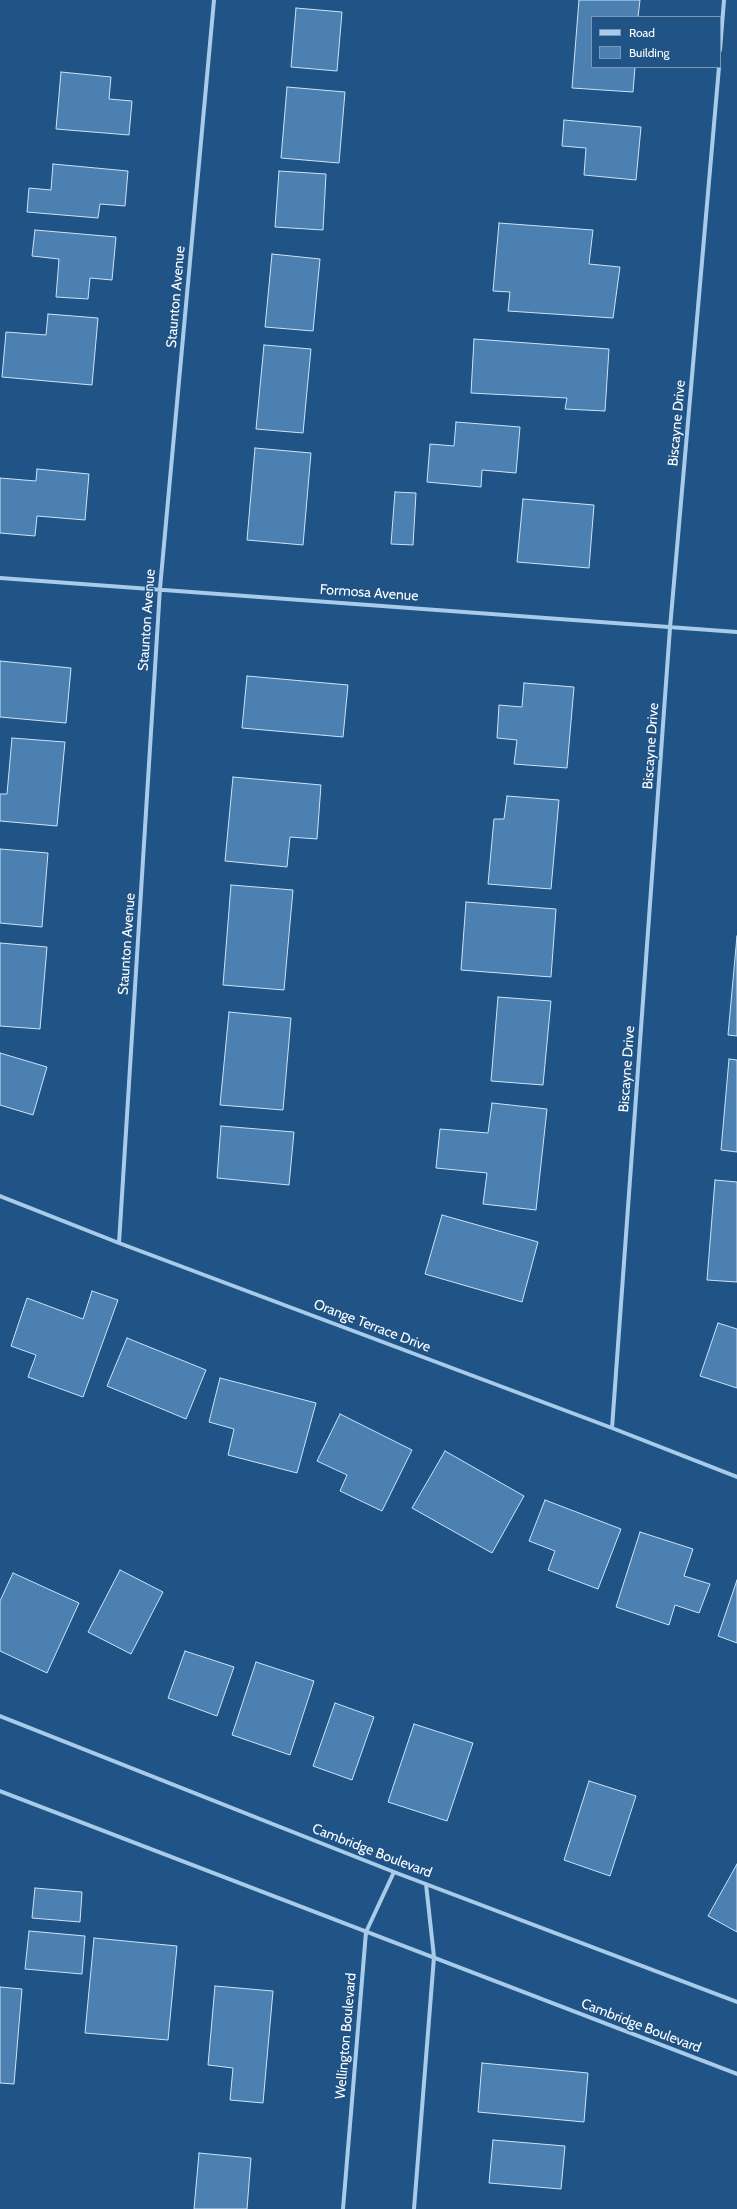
<!DOCTYPE html>
<html>
<head>
<meta charset="utf-8">
<style>
	body { margin:0 }
	#map { position:relative; width:737px; height:2209px; overflow:hidden; background:#205386; font-family:Cabin,sans-serif }
	canvas { display:block }
	.legend { position:absolute; left:591px; top:16px; width:130px; height:52px; box-sizing:border-box; background:#205386; border:1px solid #7998b6; margin:0; padding:5px 7px; list-style:none; font-size:12px; color:#fff }
	.legend li { display:flex; align-items:center; gap:8px; height:20px }
	.legend b { width:20px; border:1px solid #7998b6 }
</style>
</head>
<body>
<div id="map">
<canvas width="737" height="2209"></canvas>
<ul class="legend">
<li><b style="height:5px;background:#a9cbea"></b>Road</li>
<li><b style="height:11px;background:#4c80b0"></b>Building</li>
</ul>
</div>
<script>
const ctx = document.querySelector('canvas').getContext('2d');
ctx.lineJoin = 'round';
function paint(path, color) { ctx.fillStyle = color; ctx.fill(path, 'evenodd'); }
const poly = rows => new Path2D(rows.map(r => 'M' + r).join(''));
function trace(path, color, width, dash) { ctx.strokeStyle = color; ctx.lineWidth = width; ctx.lineCap = dash ? 'butt' : 'round'; ctx.setLineDash(dash || []); ctx.stroke(path); }
function write(font, color, halo, rows, align = 'center') {
  ctx.font = font + ' Cabin,sans-serif'; ctx.lineWidth = 3; ctx.setLineDash([]); ctx.textBaseline = 'middle'; ctx.strokeStyle = halo; ctx.fillStyle = color; for (const [text, x, y, turn = 0] of rows) {
    ctx.save(); ctx.translate(x, y); ctx.rotate((+turn || 0) * Math.PI / 180); ctx.textAlign = isNaN(turn) ? turn : align; if (halo) ctx.strokeText(text, 0, 0); ctx.fillText(text, 0, 0); ctx.restore();
  }
}
const building = poly([
	[579,0,640,0,638,17,592,17,592,67,635,67,633,92,572,88,579,0],
	[296,8,342,12,337,71,291,67,296,8],
	[61,72,111,77,109,99,132,101,129,135,56,129,61,72],
	[287,87,345,92,339,163,281,158,287,87],
	[564,120,641,127,636,180,584,175,586,148,562,146,564,120],
	[53,164,128,171,125,206,100,204,98,218,27,212,29,188,51,190,53,164],
	[279,171,326,174,323,230,275,227,279,171],
	[499,223,593,230,589,264,620,267,613,318,508,311,510,292,493,291,499,223],
	[35,230,116,237,112,280,90,278,88,299,56,297,59,259,32,256,35,230],
	[272,254,320,259,313,331,265,327,272,254],
	[48,314,98,318,92,385,2,377,6,332,46,335,48,314],
	[474,339,609,349,605,411,565,409,567,398,471,393,474,339],
	[264,345,311,349,303,433,256,429,264,345],
	[456,422,520,427,516,473,482,470,481,487,427,482,430,444,454,446,456,422],
	[255,448,311,453,303,545,247,540,255,448],
	[37,469,89,474,85,520,37,516,35,536,0,533,0,478,36,481,37,469],
	[395,492,416,493,413,545,391,544,395,492],
	[523,499,594,505,589,568,517,562,523,499],
	[0,661,71,668,66,723,0,717,0,661],
	[247,676,348,685,343,737,242,728,247,676],
	[524,683,574,687,567,768,514,764,517,740,497,738,499,705,522,707,524,683],
	[12,738,65,742,57,826,0,821,0,794,7,794,12,738],
	[233,777,321,785,317,839,290,837,287,867,225,861,233,777],
	[507,796,559,800,551,889,488,884,494,819,504,819,507,796],
	[0,849,48,853,42,927,0,923,0,849],
	[231,885,293,890,284,990,223,985,231,885],
	[466,902,556,909,551,977,461,970,466,902],
	[737,936,737,1036,728,1035,737,936],
	[0,943,47,947,40,1029,0,1026,0,943],
	[498,997,551,1001,543,1085,491,1081,498,997],
	[229,1012,291,1018,283,1110,220,1105,229,1012],
	[0,1053,47,1067,33,1115,0,1105,0,1053],
	[729,1059,737,1060,737,1152,721,1150,729,1059],
	[492,1103,547,1109,536,1210,483,1204,487,1173,436,1168,440,1129,488,1133,492,1103],
	[221,1126,294,1132,289,1185,217,1178,221,1126],
	[715,1180,737,1182,737,1282,707,1280,715,1180],
	[442,1215,538,1242,522,1302,425,1274,442,1215],
	[92,1291,118,1300,83,1397,28,1377,36,1355,11,1346,27,1298,83,1319,92,1291],
	[718,1323,737,1329,737,1388,700,1376,718,1323],
	[127,1338,206,1370,186,1419,107,1386,127,1338],
	[220,1378,316,1403,297,1473,228,1455,234,1429,209,1422,220,1378],
	[340,1414,412,1450,382,1511,340,1491,347,1475,317,1461,340,1414],
	[445,1451,524,1496,492,1553,412,1508,445,1451],
	[545,1500,621,1529,598,1589,548,1570,555,1551,529,1541,545,1500],
	[640,1532,693,1549,684,1576,710,1584,699,1613,675,1605,669,1625,616,1607,640,1532],
	[120,1570,163,1592,131,1654,88,1632,120,1570],
	[13,1573,79,1603,47,1673,0,1651,0,1601,13,1573],
	[737,1580,737,1643,718,1636,737,1580],
	[185,1651,234,1667,217,1716,168,1698,185,1651],
	[256,1662,314,1681,290,1755,232,1735,256,1662],
	[335,1703,374,1717,352,1780,313,1766,335,1703],
	[414,1724,473,1743,447,1821,388,1802,414,1724],
	[589,1781,636,1796,610,1876,564,1860,589,1781],
	[737,1864,737,1932,708,1916,737,1864],
	[35,1888,82,1892,80,1922,32,1918,35,1888],
	[29,1931,85,1936,82,1974,25,1969,29,1931],
	[94,1938,177,1946,168,2040,85,2033,94,1938],
	[215,1986,273,1991,263,2103,230,2100,233,2068,208,2065,215,1986],
	[0,1987,22,1989,14,2084,0,2083,0,1987],
	[482,2063,588,2073,584,2122,478,2112,482,2063],
	[493,2140,565,2146,561,2189,489,2183,493,2140],
	[199,2153,251,2158,247,2209,194,2209,199,2153]
]);
paint(building, '#4c80b0');
trace(building, '#cde3f7', 1);
trace(poly([
	[720,50,724,0],
	[0,578,737,632],
	[0,1196,119,1243,612,1428,737,1477],
	[119,1243,160,588,214,0],
	[612,1428,670,628,719,67],
	[0,1716,394,1872,737,2002],
	[0,1791,737,2074],
	[343,2209,366,1932,394,1872],
	[414,2209,434,1957,426,1884]
]), '#a9cbea', 4);
write('14px', '#fff', '#205386', [
	["Staunton Avenue",176,297,-85],
	["Biscayne Drive",677,423,-85],
	["Formosa Avenue",369,593,4],
	["Staunton Avenue",147,620,-86],
	["Biscayne Drive",651,746,-86],
	["Staunton Avenue",127,944,-86],
	["Biscayne Drive",627,1069,-86],
	["Orange Terrace Drive",372,1326,21],
	["Cambridge Boulevard",372,1851,21],
	["Cambridge Boulevard",641,2026,21],
	["Wellington Boulevard",346,2036,-85]
]);
</script>
</body>
</html>
